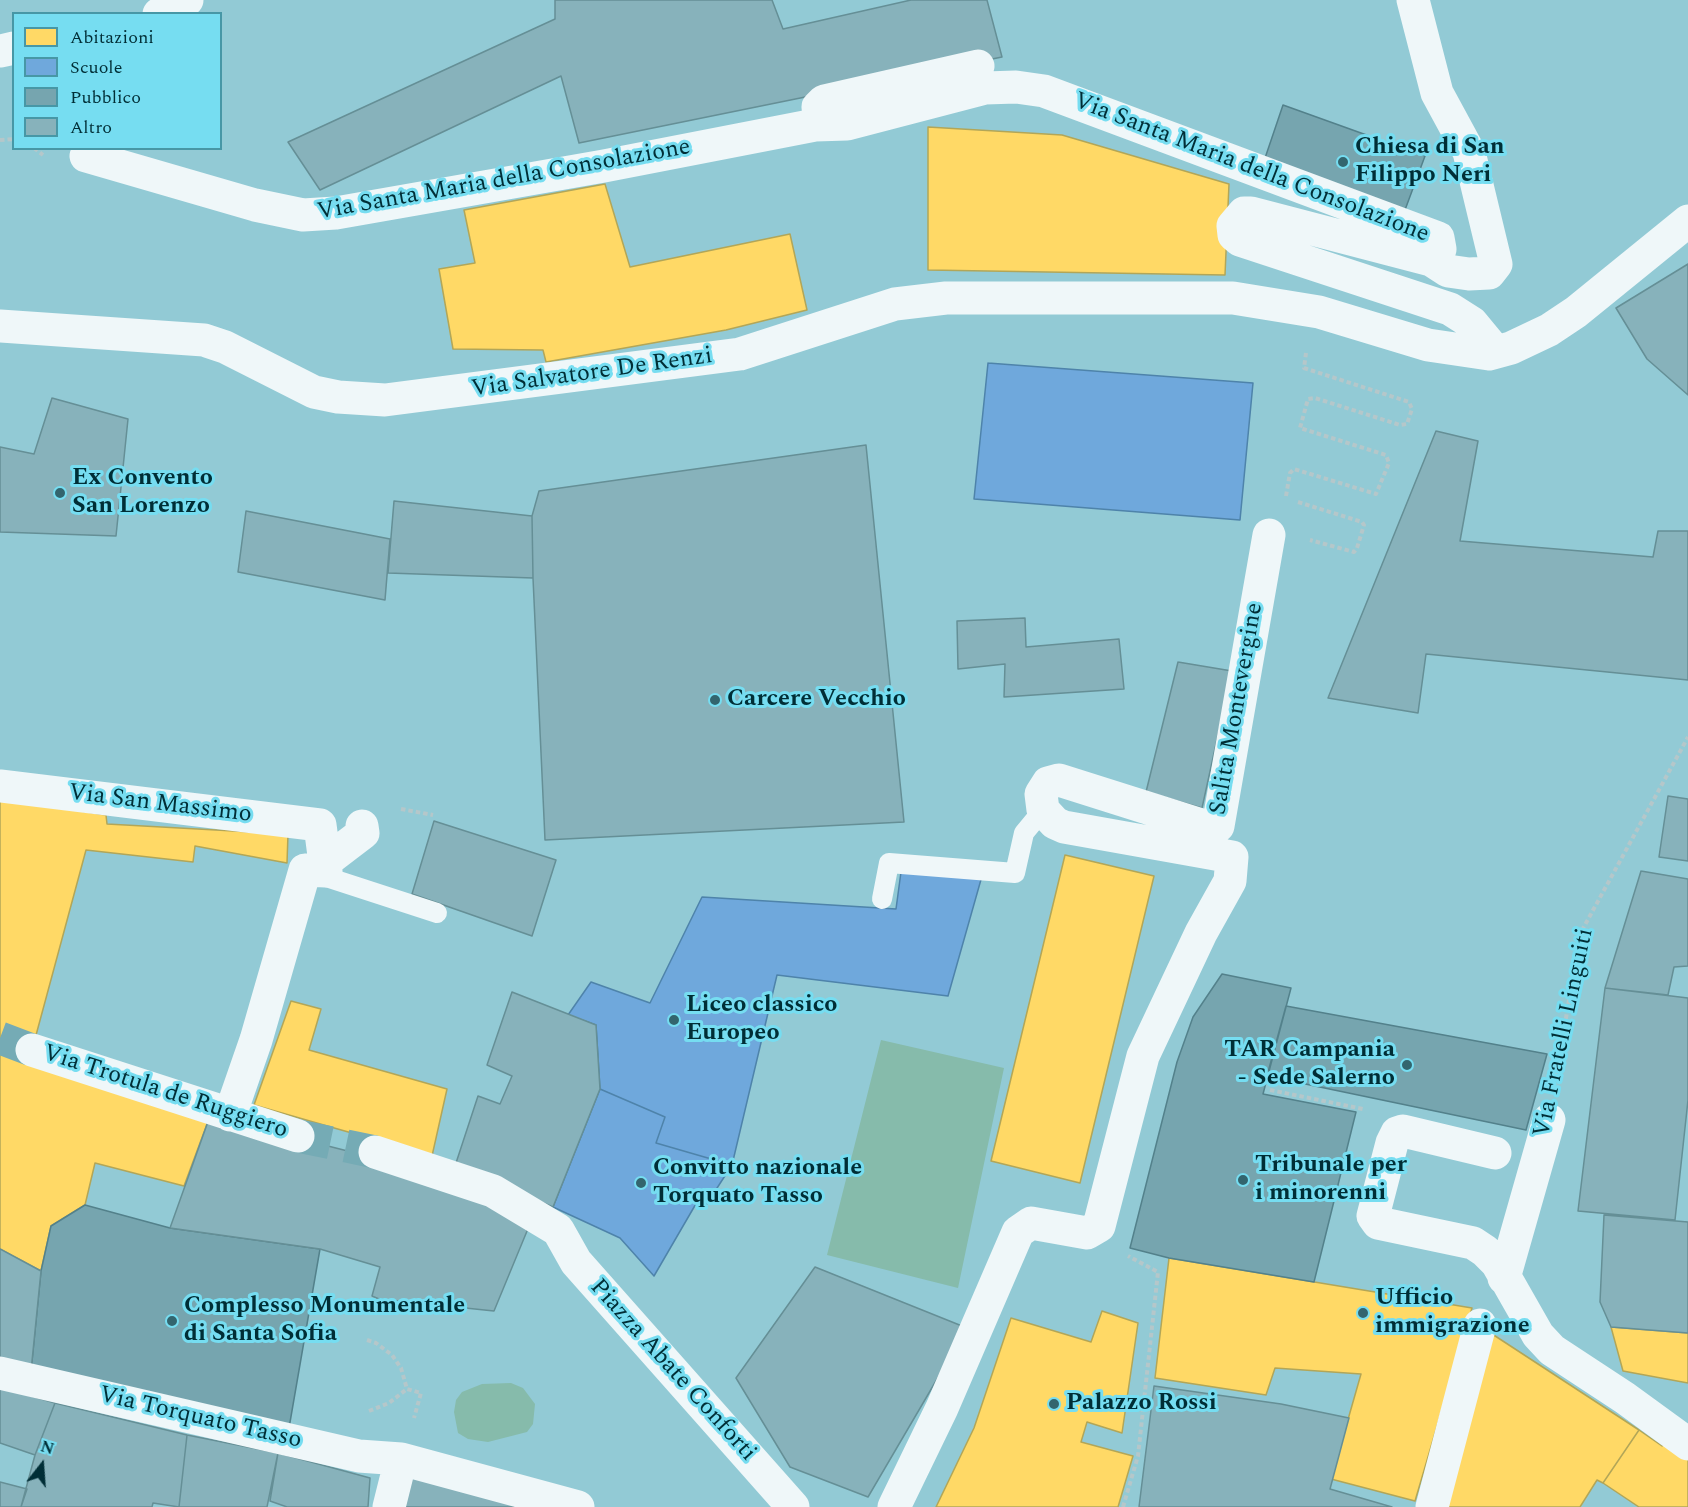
<!DOCTYPE html>
<html>
<head>
<meta charset="utf-8">
<style>
	body { margin:0 }
	#map { position:relative; width:1688px; height:1507px; overflow:hidden; background:#92cad5; font-family:Spectral,serif }
	canvas { display:block }
	.legend { position:absolute; left:12px; top:12px; width:210px; height:138px; box-sizing:border-box; background:#76ddf1; border:2px solid #4797a6; margin:0; padding:8px 10px; list-style:none; font-size:18px; color:#002e36 }
	.legend li { display:flex; align-items:center; gap:12px; height:30px }
	.legend b { width:30px; border:2px solid #4797a6 }
	.north { position:absolute; left:12px; top:1435px; width:60px; height:60px; -webkit-text-stroke:4px #76ddf1; paint-order:stroke; rotate:17deg; font-size:16px; font-weight:700; line-height:24px; text-align:center; color:#002e36 }
	.north::after { content:''; display:block; margin:auto; width:21px; height:27px; background:#002e36; clip-path:polygon(50% 0,100% 100%,50% 72%,0 100%) }
</style>
</head>
<body>
<div id="map">
<canvas width="1688" height="1507"></canvas>
<ul class="legend">
<li><b style="height:16px;background:#ffd966"></b>Abitazioni</li>
<li><b style="height:16px;background:#6fa8dc"></b>Scuole</li>
<li><b style="height:16px;background:#76a5af"></b>Pubblico</li>
<li><b style="height:16px;background:#87b2bb"></b>Altro</li>
</ul>
<div class="north">N</div>
</div>
<script>
const ctx = document.querySelector('canvas').getContext('2d');
ctx.lineJoin = 'round';
function paint(path, color) { ctx.fillStyle = color; ctx.fill(path, 'evenodd'); }
const poly = rows => new Path2D(rows.map(r => 'M' + r).join(''));
function trace(path, color, width, dash) { ctx.strokeStyle = color; ctx.lineWidth = width; ctx.lineCap = dash ? 'butt' : 'round'; ctx.setLineDash(dash || []); ctx.stroke(path); }
function write(font, color, halo, rows, align = 'center') {
  ctx.font = font + ' Spectral,serif'; ctx.lineWidth = 6; ctx.setLineDash([]); ctx.textBaseline = 'middle'; ctx.strokeStyle = halo; ctx.fillStyle = color; for (const [text, x, y, turn = 0] of rows) {
    ctx.save(); ctx.translate(x, y); ctx.rotate((+turn || 0) * Math.PI / 180); ctx.textAlign = isNaN(turn) ? turn : align; if (halo) ctx.strokeText(text, 0, 0); ctx.fillText(text, 0, 0); ctx.restore();
  }
}
paint(poly([
	[881,1040,1004,1068,958,1288,827,1255],
	[511,1383,523,1388,535,1404,533,1424,527,1432,488,1442,468,1439,458,1433,454,1412,456,1400,462,1392,482,1384]
]), '#86bbab');
const homes = poly([
	[928,127,1062,135,1229,184,1225,275,928,270,928,127],
	[605,184,630,267,790,234,807,310,726,330,546,362,543,350,453,349,439,269,475,263,464,210,605,184],
	[0,798,106,815,107,824,288,834,287,863,195,846,193,862,86,850,32,1050,22,1059,0,1052,0,798],
	[1065,855,1154,876,1080,1183,991,1161,1065,855],
	[291,1001,321,1009,309,1050,447,1089,432,1156,254,1105,291,1001],
	[0,1052,210,1116,184,1186,95,1163,85,1205,51,1226,41,1271,0,1249,0,1052],
	[1169,1258,1472,1308,1415,1501,1331,1479,1361,1374,1275,1368,1266,1395,1155,1378,1169,1258],
	[1102,1311,1138,1323,1122,1433,1087,1422,1081,1442,1133,1456,1118,1507,936,1507,974,1428,1011,1318,1091,1342,1102,1311],
	[1611,1327,1688,1333,1688,1383,1623,1371,1611,1327],
	[1486,1330,1639,1430,1603,1483,1597,1480,1580,1507,1440,1507,1486,1330],
	[1639,1430,1662,1446,1668,1438,1688,1453,1688,1507,1639,1507,1603,1483,1639,1430]
]);
paint(homes, '#ffd966');
trace(homes, '#b2a658', 1.5);
const schools = poly([
	[988,363,1253,383,1240,520,974,499,988,363],
	[901,872,982,876,948,996,777,975,732,1165,656,1143,665,1117,600,1089,596,1025,568,1015,591,982,650,1003,702,897,896,909,901,872],
	[600,1089,665,1117,656,1143,732,1165,706,1205,697,1202,654,1276,620,1238,553,1207,600,1089]
]);
paint(schools, '#6fa8dc');
trace(schools, '#4e83aa', 1.5);
const public = poly([
	[1283,105,1425,156,1402,218,1262,167,1283,105],
	[1222,974,1291,988,1263,1094,1356,1112,1314,1282,1169,1258,1130,1248,1177,1062,1193,1017,1222,974],
	[1286,1006,1547,1054,1526,1130,1267,1076,1286,1006],
	[85,1205,170,1228,320,1249,289,1428,31,1371,41,1271,51,1226,85,1205]
]);
paint(public, '#76a5af');
trace(public, '#53818b', 1.5);
const building = poly([
	[555,0,772,0,783,29,911,0,987,0,1002,57,579,143,561,76,320,190,288,142,555,19,555,0],
	[1688,264,1688,395,1647,359,1616,308,1688,264],
	[52,398,128,419,116,536,0,532,0,447,34,454,52,398],
	[1436,431,1478,441,1460,541,1653,557,1658,531,1688,531,1688,680,1426,654,1418,713,1328,698,1436,431],
	[866,445,904,822,545,840,533,578,532,516,539,491,866,445],
	[394,501,532,516,533,578,388,573,394,501],
	[246,511,390,539,385,600,238,572,246,511],
	[1025,618,1026,647,1119,639,1124,689,1004,697,1005,664,958,669,957,621,1025,618],
	[1178,662,1232,671,1202,808,1146,792,1178,662],
	[1668,796,1688,799,1688,861,1659,857,1668,796],
	[434,821,556,860,532,936,412,894,434,821],
	[1641,871,1688,879,1688,966,1674,967,1668,995,1605,988,1641,871],
	[1605,988,1688,998,1688,1100,1675,1220,1578,1211,1605,988],
	[512,992,596,1025,600,1089,553,1207,455,1166,478,1096,500,1104,512,1076,487,1065,512,992],
	[210,1116,383,1160,532,1219,494,1311,379,1299,372,1296,380,1267,320,1249,170,1228,210,1116],
	[1604,1215,1688,1222,1688,1333,1611,1327,1600,1302,1604,1215],
	[0,1249,41,1271,31,1371,0,1362,0,1249],
	[815,1267,967,1328,868,1497,790,1467,736,1378,815,1267],
	[1154,1386,1281,1404,1349,1418,1330,1489,1392,1507,1139,1507,1154,1386],
	[0,1387,55,1403,35,1455,0,1443,0,1387],
	[55,1403,187,1435,179,1507,153,1503,152,1507,21,1507,35,1455,55,1403],
	[187,1435,278,1453,267,1507,179,1507,187,1435],
	[278,1453,370,1478,368,1507,287,1507,270,1501,278,1453],
	[409,1470,540,1507,398,1507,409,1470],
	[0,1482,27,1489,21,1507,0,1507,0,1482]
]);
paint(building, '#87b2bb');
trace(building, '#658f96', 1.5);
trace(poly([
	[0,1038,32,1050],
	[298,1136,375,1152]
]), '#75abb5', 33, [33, 16]);
trace(poly([
	[0,140,14,139],
	[34,148,43,155],
	[1286,496,1290,473,1294,469,1376,494,1389,463,1386,455,1300,428,1308,399,1315,398,1400,425,1407,424,1412,409,1409,402,1304,368,1306,353],
	[1298,502,1362,522,1364,525,1357,548,1354,552,1310,540],
	[401,809,433,815],
	[1556,1078,1580,934,1688,737],
	[1270,1090,1363,1109],
	[367,1340,376,1343,392,1355,401,1368,407,1389,421,1393,414,1418],
	[369,1411,389,1403,407,1389],
	[1123,1507,1138,1456,1158,1272,1128,1256]
]), '#b5c7ca', 4, [4.5, 3]);
trace(poly([
	[314,873,437,913],
	[882,899,889,863,1015,873,1024,833,1043,810]
]), '#eff7f9', 20);
trace(poly([
	[1413,0,1437,93,1469,152,1496,264,1489,273,1469,274,1448,271,1431,260],
	[820,125,818,107,824,101,978,66],
	[86,156,255,205,303,215,336,213,604,166,815,125,847,124,985,88,1016,87,1044,91,1438,238,1440,249,1431,260,1251,213,1244,213,1233,226,1234,235,1240,240,1450,309,1472,323,1496,352],
	[0,326,204,340,225,347,314,392,338,397,385,400,740,354,895,304,946,298,1233,298,1319,312,1428,345,1489,354,1511,348,1549,330,1576,312,1688,221],
	[0,786,320,825,326,871,305,870,256,1040,230,1115],
	[325,862,363,833,362,826],
	[32,1050,298,1136],
	[375,1152,493,1191,558,1230,576,1262,793,1507],
	[1495,1153,1403,1131,1397,1133,1392,1143,1373,1216,1378,1223,1473,1243,1485,1251,1497,1263,1538,1335,1552,1350,1625,1398,1688,1444],
	[1504,1278,1549,1120],
	[0,1373,359,1456,401,1459,578,1507],
	[389,1507,401,1459],
	[894,1507,942,1408,1018,1232,1031,1223,1087,1233,1099,1226,1143,1056,1201,933,1230,881,1232,857,1064,827,1055,823,1043,810,1041,794,1048,783,1059,780,1214,829,1218,826,1269,535],
	[1432,1507,1480,1325]
]), '#eff7f9', 33);
trace(poly([
	[159,14,187,0],
	[0,51,14,48]
]), '#eff7f9', 33);
for (const [x, y, r, color] of [
	[1343,162,6,"#33656e"],
	[60,493,6,"#33656e"],
	[715,700,6,"#33656e"],
	[674,1020,6,"#33656e"],
	[1407,1065,6,"#33656e"],
	[1243,1180,6,"#33656e"],
	[641,1183,6,"#33656e"],
	[1363,1313,6,"#33656e"],
	[172,1321,6,"#33656e"],
	[1054,1404,6,"#33656e"]
]) { const dot = new Path2D(); dot.arc(x, y, r, 0, 2 * Math.PI); ctx.fillStyle = color; ctx.fill(dot); trace(dot, '#76ddf1', 2); }
write('bold 24px', '#002e36', '#76ddf1', [
	["Chiesa di San",1355,148],
	["Filippo Neri",1355,176],
	["Ex Convento",72,479],
	["San Lorenzo",72,507],
	["Carcere Vecchio",727,700],
	["Liceo classico",686,1006],
	["Europeo",686,1034],
	["TAR Campania",1395,1051,"right"],
	["- Sede Salerno",1395,1079,"right"],
	["Tribunale per",1255,1166],
	["i minorenni",1255,1194],
	["Convitto nazionale",653,1169],
	["Torquato Tasso",653,1197],
	["Ufficio",1375,1299],
	["immigrazione",1375,1327],
	["Complesso Monumentale",184,1307],
	["di Santa Sofia",184,1335],
	["Palazzo Rossi",1066,1404]
], 'left');
write('24px', '#002e36', '#76ddf1', [
	["Via Santa Maria della Consolazione",1251,169,21],
	["Via Santa Maria della Consolazione",504,181,-10],
	["Via Salvatore De Renzi",592,374,-8],
	["Salita Montevergine",1238,709,-80],
	["Via San Massimo",160,805,7],
	["Via Fratelli Linguiti",1565,1033,-78],
	["Via Trotula de Ruggiero",165,1093,18],
	["Piazza Abate Conforti",672,1371,48],
	["Via Torquato Tasso",200,1419,13]
]);
</script>
</body>
</html>
